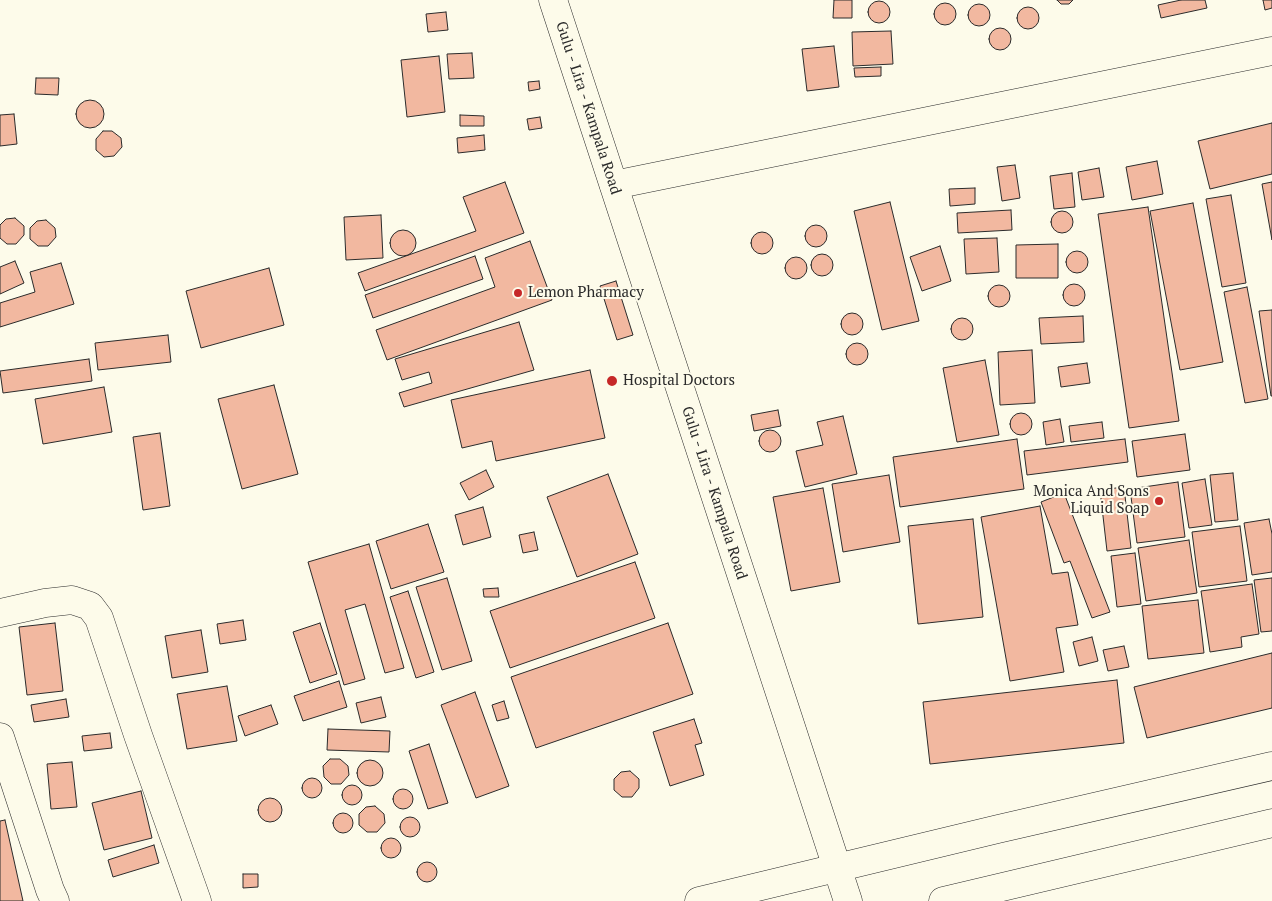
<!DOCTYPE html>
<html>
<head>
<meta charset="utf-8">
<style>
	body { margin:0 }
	canvas { display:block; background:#fdfbea }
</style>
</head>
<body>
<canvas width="1272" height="901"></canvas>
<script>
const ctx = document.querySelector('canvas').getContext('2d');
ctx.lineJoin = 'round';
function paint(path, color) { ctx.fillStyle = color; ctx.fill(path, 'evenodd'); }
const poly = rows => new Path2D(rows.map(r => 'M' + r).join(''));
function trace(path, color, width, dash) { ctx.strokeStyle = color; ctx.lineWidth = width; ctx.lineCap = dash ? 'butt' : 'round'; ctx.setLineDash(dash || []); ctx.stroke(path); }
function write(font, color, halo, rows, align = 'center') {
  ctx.font = font + ' "PT Serif",serif'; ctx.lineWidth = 4; ctx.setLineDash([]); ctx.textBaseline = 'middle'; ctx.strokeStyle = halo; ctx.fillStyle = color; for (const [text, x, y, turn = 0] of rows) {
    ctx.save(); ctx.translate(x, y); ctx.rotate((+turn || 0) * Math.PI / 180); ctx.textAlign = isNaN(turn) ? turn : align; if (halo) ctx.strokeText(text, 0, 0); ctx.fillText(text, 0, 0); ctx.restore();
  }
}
const building = poly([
	[834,0,852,0,852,18,833,18,834,0],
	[1057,0,1073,0,1069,4,1061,4,1057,0],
	[1181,0,1205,0,1207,8,1161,18,1158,5,1181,0],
	[1263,0,1272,0,1272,8,1265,10,1263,0],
	'868 12a11 11 0 1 1 22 0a11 11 0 1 1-22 0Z',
	'934 14a11 11 0 1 1 22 0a11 11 0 1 1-22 0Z',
	'968 15a11 11 0 1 1 22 0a11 11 0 1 1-22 0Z',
	'1017 18a11 11 0 1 1 22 0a11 11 0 1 1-22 0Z',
	[446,12,448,30,428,32,426,14,446,12],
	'989 39a11 11 0 1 1 22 0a11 11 0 1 1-22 0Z',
	[891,31,893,64,853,66,852,32,891,31],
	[834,46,839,87,807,91,802,49,834,46],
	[472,53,474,78,449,79,447,54,472,53],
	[439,56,445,112,407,117,401,60,439,56],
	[881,67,881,76,855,77,854,68,881,67],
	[36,78,59,78,58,95,35,94,36,78],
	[539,81,540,89,529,91,528,82,539,81],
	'76 114a14 14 0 1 1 28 0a14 14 0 1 1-28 0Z',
	[14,114,17,144,0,146,0,115,14,114],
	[460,115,484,116,484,126,460,126,460,115],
	[540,117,542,128,529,130,527,119,540,117],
	[1272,123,1272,174,1210,189,1198,141,1272,123],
	[103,131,112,131,121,138,122,147,114,156,104,157,96,150,96,139,103,131],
	[484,135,485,150,458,153,457,138,484,135],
	[1157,161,1163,194,1132,200,1126,167,1157,161],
	[1015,165,1020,198,1002,201,997,167,1015,165],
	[1099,168,1104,197,1082,200,1078,172,1099,168],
	[1072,173,1075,207,1054,209,1050,176,1072,173],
	[505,182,524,233,365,291,358,273,476,231,463,197,505,182],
	[1272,182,1272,240,1262,184,1272,182],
	[975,188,975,204,950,206,949,189,975,188],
	[1231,195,1246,283,1222,287,1206,199,1231,195],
	[890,202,919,321,882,330,854,211,890,202],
	[1193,203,1223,362,1180,370,1150,211,1193,203],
	[1148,207,1179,421,1129,428,1098,214,1148,207],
	[1011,210,1012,230,958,233,957,213,1011,210],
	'1051 222a11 11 0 1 1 22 0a11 11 0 1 1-22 0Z',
	[381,215,383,258,346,260,344,217,381,215],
	[15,218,24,226,24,235,16,244,7,244,0,238,0,225,6,219,15,218],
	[46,220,55,228,56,237,48,246,38,246,30,239,30,228,37,221,46,220],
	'805 236a11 11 0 1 1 22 0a11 11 0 1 1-22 0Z',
	'390 243a13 13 0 1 1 26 0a13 13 0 1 1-26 0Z',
	'751 243a11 11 0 1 1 22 0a11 11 0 1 1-22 0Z',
	[997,238,999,272,966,274,964,239,997,238],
	[530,241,552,300,387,360,376,330,495,287,485,258,530,241],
	[1058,244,1058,278,1016,278,1016,245,1058,244],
	[940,246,951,281,922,291,910,257,940,246],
	'1066 262a11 11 0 1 1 22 0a11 11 0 1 1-22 0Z',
	'811 265a11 11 0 1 1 22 0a11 11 0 1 1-22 0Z',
	[475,256,483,279,373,318,365,295,475,256],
	'785 268a11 11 0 1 1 22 0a11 11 0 1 1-22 0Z',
	[15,261,24,283,0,294,0,267,15,261],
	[61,263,74,304,0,327,0,303,35,292,30,272,61,263],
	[269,268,284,325,201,348,186,291,269,268],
	[616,281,633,335,617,340,600,286,616,281],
	'1063 295a11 11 0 1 1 22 0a11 11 0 1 1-22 0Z',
	'988 296a11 11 0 1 1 22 0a11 11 0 1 1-22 0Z',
	[1247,287,1268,399,1245,403,1224,292,1247,287],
	[1272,310,1272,396,1271,396,1259,311,1272,310],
	'841 324a11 11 0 1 1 22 0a11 11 0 1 1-22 0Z',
	[1083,316,1084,342,1041,344,1039,318,1083,316],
	'951 329a11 11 0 1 1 22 0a11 11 0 1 1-22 0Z',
	[519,322,534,370,404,407,399,393,432,383,429,372,402,380,395,359,519,322],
	[168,335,171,362,98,370,95,343,168,335],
	'846 354a11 11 0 1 1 22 0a11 11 0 1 1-22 0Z',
	[1032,350,1035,403,1000,405,998,352,1032,350],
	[89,359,92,381,3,393,0,371,89,359],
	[985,360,999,435,957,442,943,368,985,360],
	[1087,363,1090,383,1061,387,1058,367,1087,363],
	[590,370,605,438,496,461,492,441,462,448,451,400,590,370],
	[274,385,298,474,242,489,218,399,274,385],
	[104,387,112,432,43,444,35,399,104,387],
	[778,410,781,426,754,431,751,415,778,410],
	'1010 424a11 11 0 1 1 22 0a11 11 0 1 1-22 0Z',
	[843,416,857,474,805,487,796,451,823,445,817,422,843,416],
	[1060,419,1064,442,1046,445,1043,422,1060,419],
	[1102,422,1104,438,1071,442,1069,426,1102,422],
	'759 441a11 11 0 1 1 22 0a11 11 0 1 1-22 0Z',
	[160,433,170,506,143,510,133,437,160,433],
	[1185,434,1190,470,1137,477,1132,441,1185,434],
	[1017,439,1024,489,900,507,893,457,1017,439],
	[1125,439,1128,462,1027,475,1024,451,1125,439],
	[486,470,494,487,469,500,460,483,486,470],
	[1233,473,1238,520,1215,522,1210,475,1233,473],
	[608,474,638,554,577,577,547,497,608,474],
	[889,475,900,542,843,552,832,484,889,475],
	[1205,479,1212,525,1189,528,1182,483,1205,479],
	[1178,482,1185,537,1137,543,1130,489,1178,482],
	[1124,487,1131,548,1107,551,1100,490,1124,487],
	[823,488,840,582,791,591,773,497,823,488],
	[1064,493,1110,612,1092,618,1070,561,1064,563,1041,502,1064,493],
	[1040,506,1052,574,1068,572,1078,625,1056,628,1064,672,1010,681,981,517,1040,506],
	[483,507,491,537,463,545,455,515,483,507],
	[973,519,983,617,918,624,908,526,973,519],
	[1269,519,1272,534,1272,572,1252,575,1244,523,1269,519],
	[428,524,444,572,391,589,376,541,428,524],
	[1240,526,1247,581,1199,587,1192,532,1240,526],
	[534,532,538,550,523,553,519,535,534,532],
	[1189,540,1197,593,1146,601,1138,548,1189,540],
	[369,544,404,668,385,673,365,604,345,610,365,679,344,685,308,562,369,544],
	[1135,553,1141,604,1117,607,1111,556,1135,553],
	[635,562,655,618,510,668,490,611,635,562],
	[447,578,472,661,442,670,416,587,447,578],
	[1272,578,1272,631,1261,632,1254,580,1272,578],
	[1252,584,1259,634,1241,637,1242,647,1210,652,1201,591,1252,584],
	[498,588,499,597,484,597,483,589,498,588],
	[408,591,434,672,416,678,390,597,408,591],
	[1198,600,1204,653,1148,659,1142,606,1198,600],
	[243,620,246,640,220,644,217,624,243,620],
	[55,623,63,691,27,695,19,627,55,623],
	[320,623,337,674,310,683,293,632,320,623],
	[668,623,693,694,536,748,511,677,668,623],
	[201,630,208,672,172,678,165,636,201,630],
	[1092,637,1098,661,1079,666,1073,642,1092,637],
	[1124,646,1129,667,1108,671,1103,650,1124,646],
	[1272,653,1272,708,1147,738,1134,687,1272,653],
	[1117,680,1124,743,930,764,923,702,1117,680],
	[339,681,347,707,303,721,294,696,339,681],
	[227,686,237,741,187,749,177,694,227,686],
	[475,692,509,786,476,798,441,705,475,692],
	[381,697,386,717,361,723,356,703,381,697],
	[66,699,69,717,34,722,31,705,66,699],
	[504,701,509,718,497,721,492,705,504,701],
	[271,705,278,724,245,736,238,716,271,705],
	[694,719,702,743,695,745,704,775,670,786,653,732,694,719],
	[328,729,390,731,389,752,327,750,328,729],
	[110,733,112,748,84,751,82,736,110,733],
	[429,744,448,803,428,809,409,751,429,744],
	[330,759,340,759,348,766,349,775,341,784,331,784,324,777,323,766,330,759],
	'357 773a13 13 0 1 1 26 0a13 13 0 1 1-26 0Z',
	[72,762,77,807,51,809,47,764,72,762],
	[630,771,639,779,639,788,632,797,622,797,614,790,614,779,621,772,630,771],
	'302 788a10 10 0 1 1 20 0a10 10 0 1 1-20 0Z',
	'342 795a10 10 0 1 1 20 0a10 10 0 1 1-20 0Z',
	'393 799a10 10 0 1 1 20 0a10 10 0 1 1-20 0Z',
	[141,791,152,838,104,850,92,803,141,791],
	'258 810a12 12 0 1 1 24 0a12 12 0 1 1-24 0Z',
	[375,806,384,814,385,823,377,832,367,832,359,825,359,814,366,807,375,806],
	'333 823a10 10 0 1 1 20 0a10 10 0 1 1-20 0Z',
	'400 827a10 10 0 1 1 20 0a10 10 0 1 1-20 0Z',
	[5,820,23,901,0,901,0,821,5,820],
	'381 848a10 10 0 1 1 20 0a10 10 0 1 1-20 0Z',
	[154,845,159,863,113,877,108,860,154,845],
	'417 872a10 10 0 1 1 20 0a10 10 0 1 1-20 0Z',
	[243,874,258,874,258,887,243,888,243,874]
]);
paint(building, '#f2b8a0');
trace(building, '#2b2b2b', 1);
const minor = poly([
	[614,185,1272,51],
	[0,613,45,603,72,600,90,606,99,618,138,735,197,901],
	[0,737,50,890,55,901],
	[699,901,998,829,1272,766],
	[943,901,1272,823]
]);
const major = poly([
	[553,0,848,901]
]);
trace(minor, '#2b2b2b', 29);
trace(major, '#2b2b2b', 29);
trace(minor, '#fdfbea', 28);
trace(major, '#fdfbea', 28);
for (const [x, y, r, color] of [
	[518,293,5,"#c62828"],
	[612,381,6,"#c62828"],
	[1159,501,5,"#c62828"]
]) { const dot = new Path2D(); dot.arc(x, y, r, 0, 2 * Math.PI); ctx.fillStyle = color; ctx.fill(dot); trace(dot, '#fdfbea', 2); }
write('15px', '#2b2b2b', '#fdfbea', [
	["Gulu - Lira - Kampala Road",588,108,72],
	["Gulu - Lira - Kampala Road",714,493,72]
]);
write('15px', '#2b2b2b', '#fdfbea', [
	["Lemon Pharmacy",528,293],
	["Hospital Doctors",623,381],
	["Monica And Sons",1149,492,"right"],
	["Liquid Soap",1149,509,"right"]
], 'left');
</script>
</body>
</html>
